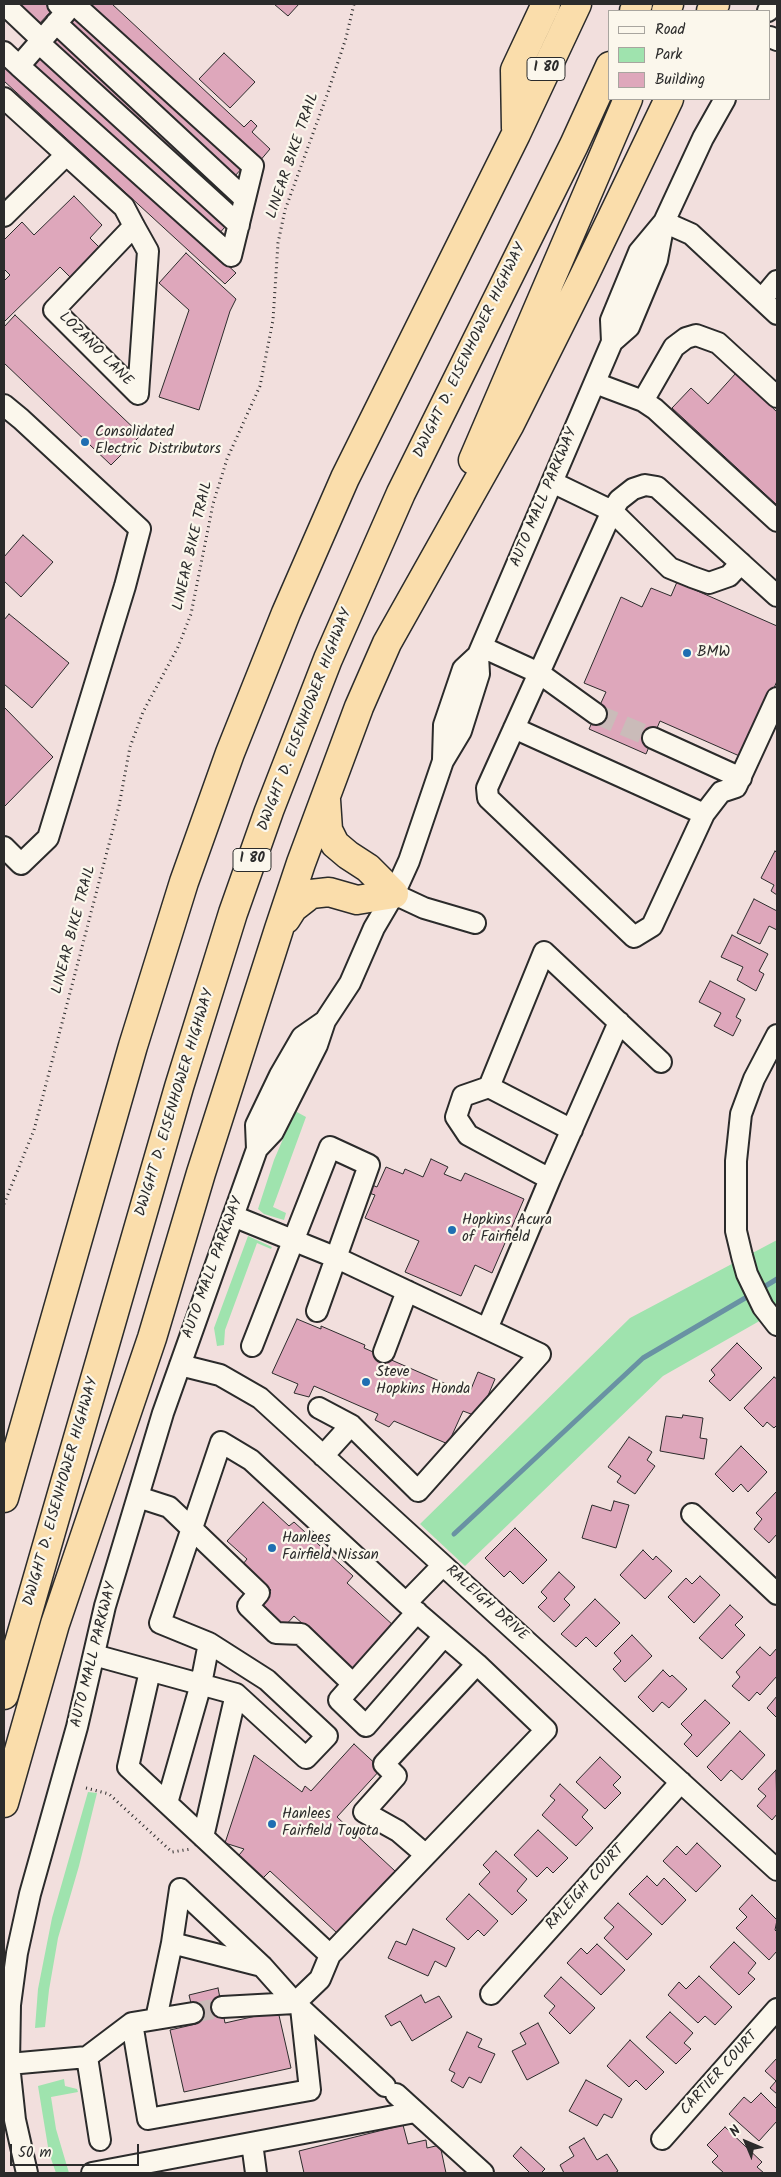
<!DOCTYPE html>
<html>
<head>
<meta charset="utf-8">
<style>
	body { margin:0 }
	#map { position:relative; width:781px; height:2177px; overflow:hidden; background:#f2dfdd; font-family:Kalam,sans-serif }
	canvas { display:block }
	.frame { position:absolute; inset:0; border:5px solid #2b2b2b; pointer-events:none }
	.legend { position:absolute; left:608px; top:10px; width:162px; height:90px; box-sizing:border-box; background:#fbf7ec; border:1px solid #a8a59f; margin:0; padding:6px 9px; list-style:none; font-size:15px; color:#2b2b2b }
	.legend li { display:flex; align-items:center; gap:10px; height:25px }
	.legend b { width:25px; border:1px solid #a8a59f }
	.north { position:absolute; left:721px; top:2117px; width:50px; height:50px; -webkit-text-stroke:4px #fbf7ec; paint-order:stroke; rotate:315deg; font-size:14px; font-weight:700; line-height:20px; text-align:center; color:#2b2b2b }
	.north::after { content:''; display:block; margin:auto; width:18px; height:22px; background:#2b2b2b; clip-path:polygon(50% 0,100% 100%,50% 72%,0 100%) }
	.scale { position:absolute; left:10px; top:2144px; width:129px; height:22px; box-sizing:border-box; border:2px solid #2b2b2b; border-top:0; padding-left:6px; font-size:15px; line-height:18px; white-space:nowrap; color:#2b2b2b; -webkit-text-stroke:4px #fbf7ec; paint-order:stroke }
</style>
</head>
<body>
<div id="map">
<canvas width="781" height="2177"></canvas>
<div class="frame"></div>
<ul class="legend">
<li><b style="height:6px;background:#fbf7ec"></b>Road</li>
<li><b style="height:14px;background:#9fe3ae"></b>Park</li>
<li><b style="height:14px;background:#dea7bb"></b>Building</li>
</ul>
<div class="north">N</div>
<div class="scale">50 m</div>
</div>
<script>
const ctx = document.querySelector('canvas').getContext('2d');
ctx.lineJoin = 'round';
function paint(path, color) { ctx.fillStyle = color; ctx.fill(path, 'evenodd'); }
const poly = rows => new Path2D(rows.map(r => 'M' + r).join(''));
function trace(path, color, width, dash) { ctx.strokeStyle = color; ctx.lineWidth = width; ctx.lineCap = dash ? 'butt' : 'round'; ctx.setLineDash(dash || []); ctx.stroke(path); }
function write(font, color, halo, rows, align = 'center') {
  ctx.font = font + ' Kalam,sans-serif'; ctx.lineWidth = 4.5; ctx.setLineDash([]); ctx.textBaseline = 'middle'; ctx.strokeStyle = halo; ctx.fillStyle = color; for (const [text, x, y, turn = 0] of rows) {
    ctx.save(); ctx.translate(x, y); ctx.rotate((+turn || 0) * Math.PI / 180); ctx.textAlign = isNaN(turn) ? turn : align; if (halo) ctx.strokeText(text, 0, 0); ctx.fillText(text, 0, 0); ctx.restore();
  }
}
paint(poly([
	[295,1111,306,1117,273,1207,286,1213,284,1220,264,1214,258,1209,274,1160],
	[248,1236,272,1247,271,1249,257,1243,225,1330,224,1345,217,1346,214,1328],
	[777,1240,777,1311,663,1376,465,1566,420,1524,630,1318],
	[88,1792,97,1793,79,1866,58,1938,49,1990,45,2027,35,2028,38,1989,52,1918],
	[64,2079,65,2086,77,2089,78,2092,51,2097,56,2129,69,2173,56,2173,49,2153,38,2086]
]), '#9fe3ae');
trace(poly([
	[759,1290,777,1279],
	[454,1534,643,1358,752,1294]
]), '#6992a3', 5);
const building = poly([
	[16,4,47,4,53,9,38,25,16,4],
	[89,4,112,4,244,127,251,120,257,126,252,132,270,149,259,162,89,4],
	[274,4,299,4,288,16,274,4],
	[78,12,243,167,234,177,69,22,78,12],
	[58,33,234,196,225,206,49,43,58,33],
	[224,53,255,82,230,108,199,79,224,53],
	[40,54,225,227,216,237,31,64,40,54],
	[4,59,236,273,225,284,4,81,4,59],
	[74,196,102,225,90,238,101,249,71,278,60,267,4,322,4,281,10,275,4,269,4,240,22,222,34,235,74,196],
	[186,253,236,299,230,311,199,410,159,397,189,310,159,283,186,253],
	[15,315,141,435,111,465,4,363,4,327,15,315],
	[736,373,777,412,777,505,672,408,691,388,708,404,736,373],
	[23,535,53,562,21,597,4,581,4,557,23,535],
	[677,582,777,626,777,681,744,758,660,721,646,754,589,729,606,692,584,683,621,597,642,607,651,588,671,596,677,582],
	[9,614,69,663,32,708,4,684,4,620,9,614],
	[4,707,53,757,4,807,4,707],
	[775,851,777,853,777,895,771,891,774,885,761,878,775,851],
	[754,899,777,911,777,930,769,926,760,944,737,933,754,899],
	[732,935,768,954,759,971,764,974,756,991,737,980,743,967,721,957,732,935],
	[710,981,745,999,736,1017,741,1020,733,1036,714,1026,721,1013,699,1002,710,981],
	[431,1159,448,1167,444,1174,461,1181,465,1173,524,1199,492,1273,475,1265,461,1296,405,1272,419,1241,365,1218,375,1195,369,1193,372,1185,377,1187,386,1167,403,1174,405,1169,423,1177,431,1159],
	[297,1319,321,1329,321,1326,365,1345,364,1348,469,1394,478,1372,495,1379,479,1417,463,1411,448,1444,394,1421,389,1427,375,1420,378,1414,314,1386,309,1397,294,1393,298,1384,272,1373,297,1319],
	[737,1343,762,1368,730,1401,709,1381,715,1375,711,1370,737,1343],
	[774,1377,777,1379,777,1425,774,1428,767,1422,763,1427,744,1408,774,1377],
	[683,1415,703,1418,700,1438,707,1439,704,1459,660,1451,666,1416,682,1418,683,1415],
	[629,1437,652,1452,647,1460,655,1466,635,1494,617,1482,621,1476,608,1467,629,1437],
	[741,1446,767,1472,748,1492,741,1484,733,1492,715,1474,741,1446],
	[777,1491,777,1534,769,1543,754,1529,762,1519,756,1513,777,1491],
	[614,1501,629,1505,616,1548,582,1538,592,1505,611,1511,614,1501],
	[263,1502,289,1526,294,1522,353,1576,347,1583,394,1626,354,1670,294,1616,283,1628,258,1605,271,1590,243,1564,247,1559,227,1541,263,1502],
	[515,1528,547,1560,523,1584,510,1571,504,1577,485,1558,515,1528],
	[643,1550,653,1560,656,1556,672,1571,645,1599,620,1575,643,1550],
	[559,1572,575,1587,564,1599,570,1605,554,1622,538,1607,547,1598,541,1592,559,1572],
	[700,1576,720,1595,694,1623,668,1597,686,1578,692,1584,700,1576],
	[595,1599,620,1623,596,1647,586,1637,576,1647,561,1634,595,1599],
	[730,1605,743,1617,735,1625,745,1635,722,1659,699,1638,730,1605],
	[632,1635,652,1656,625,1682,613,1669,621,1661,614,1653,632,1635],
	[760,1647,770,1656,777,1648,777,1676,760,1695,757,1692,749,1701,732,1686,740,1677,736,1672,760,1647],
	[663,1670,670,1677,672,1675,687,1689,669,1708,662,1702,653,1712,638,1697,663,1670],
	[777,1696,777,1718,767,1708,777,1696],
	[705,1700,730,1723,697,1757,684,1744,692,1735,681,1724,705,1700],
	[740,1731,765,1755,742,1780,731,1770,721,1781,707,1767,740,1731],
	[354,1744,381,1769,337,1817,395,1871,337,1933,270,1871,259,1882,235,1860,244,1849,225,1843,254,1755,302,1792,305,1786,311,1791,354,1744],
	[600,1757,621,1777,613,1785,621,1793,605,1809,576,1782,600,1757],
	[776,1770,777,1814,772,1820,757,1806,766,1796,758,1789,776,1770],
	[560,1784,588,1810,582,1817,593,1828,576,1846,542,1815,555,1800,550,1796,560,1784],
	[538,1830,568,1858,553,1873,547,1867,537,1877,514,1855,538,1830],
	[697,1843,721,1866,696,1892,663,1861,677,1846,686,1855,697,1843],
	[496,1851,527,1879,517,1891,527,1900,512,1915,479,1884,490,1872,483,1865,496,1851],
	[647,1876,657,1886,664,1878,686,1900,662,1925,629,1894,647,1876],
	[469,1894,498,1921,484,1936,478,1930,468,1940,446,1919,469,1894],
	[752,1895,777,1920,775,1930,777,1932,777,1951,769,1960,736,1928,747,1917,739,1909,752,1895],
	[618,1903,652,1934,627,1960,604,1938,614,1927,604,1918,618,1903],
	[413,1929,455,1948,446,1967,435,1961,428,1976,388,1958,396,1941,406,1945,413,1929],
	[734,1942,756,1963,748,1973,755,1979,739,1995,710,1967,734,1942],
	[597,1944,625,1970,601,1995,567,1963,581,1948,587,1954,597,1944],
	[699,1976,732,2007,715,2025,705,2016,698,2023,668,1995,679,1982,686,1989,699,1976],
	[561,1977,595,2008,570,2034,549,2013,555,2006,544,1996,561,1977],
	[218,1988,225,2023,278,2011,291,2068,184,2092,170,2030,196,2024,189,1995,218,1988],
	[421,1995,425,2003,439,1996,452,2017,412,2041,400,2021,391,2026,385,2016,421,1995],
	[670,2012,693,2033,684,2043,691,2049,676,2064,646,2037,670,2012],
	[538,2023,559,2063,527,2080,512,2051,526,2044,520,2033,538,2023],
	[467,2032,482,2039,478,2047,495,2054,481,2083,469,2077,463,2088,451,2081,455,2073,449,2070,467,2032],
	[630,2040,664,2072,646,2090,636,2080,629,2087,607,2066,630,2040],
	[777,2058,777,2094,770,2088,776,2081,765,2071,777,2058],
	[586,2080,622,2099,612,2118,604,2114,597,2126,569,2111,586,2080],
	[761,2093,777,2109,777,2121,759,2141,729,2114,744,2097,751,2103,761,2093],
	[403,2125,408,2144,426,2140,427,2148,440,2145,446,2173,304,2173,299,2151,403,2125],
	[725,2127,762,2162,757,2167,764,2173,724,2173,712,2162,718,2156,707,2145,725,2127],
	[584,2138,597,2160,607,2154,618,2171,615,2173,564,2173,560,2165,574,2156,569,2147,584,2138],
	[521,2147,545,2169,541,2173,530,2173,513,2156,521,2147]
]);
paint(building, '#dea7bb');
trace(building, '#2b2b2b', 1);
trace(poly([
	[596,714,653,738],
	[193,2013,222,2007]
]), '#cabbb9', 20, [20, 10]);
const minor = poly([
	[4,4,42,40],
	[768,11,771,4],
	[56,23,245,199],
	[770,37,777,40],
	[39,43,239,225],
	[4,52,19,66,66,12,58,4],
	[19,66,231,256,253,166,74,4],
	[4,98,124,207,134,226,148,251,138,394,54,310,134,226],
	[4,216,66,155],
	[664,222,691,234,777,314],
	[762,299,777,281],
	[612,342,611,320,639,252,664,222,703,138,725,99],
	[595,383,643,401,655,409,777,521],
	[643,401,674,347,686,338,696,335,718,343,777,397],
	[4,405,21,419,140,529,125,586,48,838,21,864,4,847],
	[741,563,729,576,709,583,692,577,670,568,612,511,619,500,633,489,645,485,657,487,777,596],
	[482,647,539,673,612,511,552,482],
	[596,714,539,673,487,788,488,798,634,937,652,926,704,814,721,792,736,787,777,698],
	[514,728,704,814],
	[653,738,741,778],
	[443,759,444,725,463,669,478,655,612,342,629,327,657,260,664,222],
	[394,894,424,908,475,923],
	[777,1035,754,1079,741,1114,736,1161,736,1231,742,1256,747,1274,763,1307,777,1325],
	[489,1087,572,1130],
	[257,1149,256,1125,280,1075,302,1037,325,1021],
	[550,1179,619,1022],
	[233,1216,337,1258,540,1354,418,1491,351,1425,319,1408],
	[487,1329,550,1179,468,1135,456,1117,463,1096,489,1087,544,952,661,1062],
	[252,1346,330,1147,369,1165,317,1311],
	[384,1352,407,1291],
	[180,1365,220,1375,260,1398,777,1870],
	[323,1456,351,1425],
	[138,1497,169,1507,259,1593,248,1606,276,1633,301,1634,353,1684],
	[692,1514,777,1594],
	[406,1603,443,1565],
	[417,1612,339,1700,366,1726,444,1636],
	[94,1655,236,1694,306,1758,327,1736,267,1680,209,1643],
	[150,1671,128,1767,330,1955,320,1979,295,2003,385,2086],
	[167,1803,201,1684,209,1643,160,1623,221,1442,251,1460,406,1603,477,1664],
	[203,1837,236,1694],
	[180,1889,262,1966,295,2003],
	[172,1943,180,1889],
	[330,1955,426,1855,398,1831,364,1812,396,1776,384,1764,477,1664,546,1730,426,1855],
	[491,1994,681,1782],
	[222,2007,295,2003],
	[156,2019,172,1943,262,1966],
	[132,2023,148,2119,310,2090,301,2008],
	[87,2057,100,2140],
	[9,2064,87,2057,132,2023,193,2013],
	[396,2094,483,2173],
	[662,2139,777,2009],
	[252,2143,256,2173],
	[27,2173,15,2120,9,2064,10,2005,17,1953,30,1894,77,1727,105,1606,163,1413,257,1149,273,1132,317,1045,325,1021,350,983,374,928,394,894,409,861,443,761,461,731,479,674,478,655],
	[92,2173,415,2112]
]);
const highway = poly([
	[634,11,638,4],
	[666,11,669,4],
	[711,11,715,4],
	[516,128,515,70,546,4],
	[473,460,628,99],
	[326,800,328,830,335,844,348,855,368,868,394,894],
	[286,919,293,908,311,894,329,892,357,900,394,894],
	[4,1498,133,1046,184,882,230,753,286,613,345,478,516,134,577,4],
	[4,1695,179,1087,233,913,269,811,328,659,401,493,574,145,610,66],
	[4,1803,55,1624,152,1338,201,1173,279,929,301,863,359,707,387,643,509,426,583,278,669,99]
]);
trace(minor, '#2b2b2b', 24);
trace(highway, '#2b2b2b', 31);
trace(poly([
	[4,1204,34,1130,119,806,130,747,143,712,178,647,191,614,213,504,227,459,260,386,273,320,278,243,285,210,327,95,346,38,354,4],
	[86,1788,109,1794,172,1852,191,1849]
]), '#2b2b2b', 3, [1, 4]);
trace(minor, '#fbf7ec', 20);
trace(highway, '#faddab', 28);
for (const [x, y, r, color] of [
	[85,442,5,"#1f6fb2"],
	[687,653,5,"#1f6fb2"],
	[452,1230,5,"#1f6fb2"],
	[366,1382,5,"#1f6fb2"],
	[272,1548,5,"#1f6fb2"],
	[272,1824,5,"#1f6fb2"]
]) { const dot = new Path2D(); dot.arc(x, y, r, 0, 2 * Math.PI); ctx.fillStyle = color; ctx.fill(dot); trace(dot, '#fbf7ec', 2); }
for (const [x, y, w] of [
	[546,69,38],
	[252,860,38]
]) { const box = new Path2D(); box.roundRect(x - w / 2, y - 11.5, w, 23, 4); ctx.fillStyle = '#fbf7ec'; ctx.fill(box); trace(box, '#2b2b2b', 1); }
write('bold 14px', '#2b2b2b', null, [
	["I 80",546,69],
	["I 80",252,860]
]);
write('15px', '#2b2b2b', '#fbf7ec', [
	["LINEAR BIKE TRAIL",294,156,-71],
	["LOZANO LANE",95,350,45],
	["DWIGHT D. EISENHOWER HIGHWAY",471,351,-64],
	["AUTO MALL PARKWAY",545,498,-67],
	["LINEAR BIKE TRAIL",194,546,-77],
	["DWIGHT D. EISENHOWER HIGHWAY",306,720,-69],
	["LINEAR BIKE TRAIL",75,930,-75],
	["DWIGHT D. EISENHOWER HIGHWAY",176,1103,-73],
	["AUTO MALL PARKWAY",214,1268,-70],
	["DWIGHT D. EISENHOWER HIGHWAY",62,1492,-74],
	["RALEIGH DRIVE",486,1604,42],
	["AUTO MALL PARKWAY",95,1655,-76],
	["RALEIGH COURT",586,1888,-48],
	["CARTIER COURT",720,2074,-48]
]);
write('15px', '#2b2b2b', '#fbf7ec', [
	["Consolidated",95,433],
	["Electric Distributors",95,450],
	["BMW",697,653],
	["Hopkins Acura",462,1221],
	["of Fairfield",462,1238],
	["Steve",376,1373],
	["Hopkins Honda",376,1390],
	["Hanlees",282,1539],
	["Fairfield Nissan",282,1556],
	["Hanlees",282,1815],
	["Fairfield Toyota",282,1832]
], 'left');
</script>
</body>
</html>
